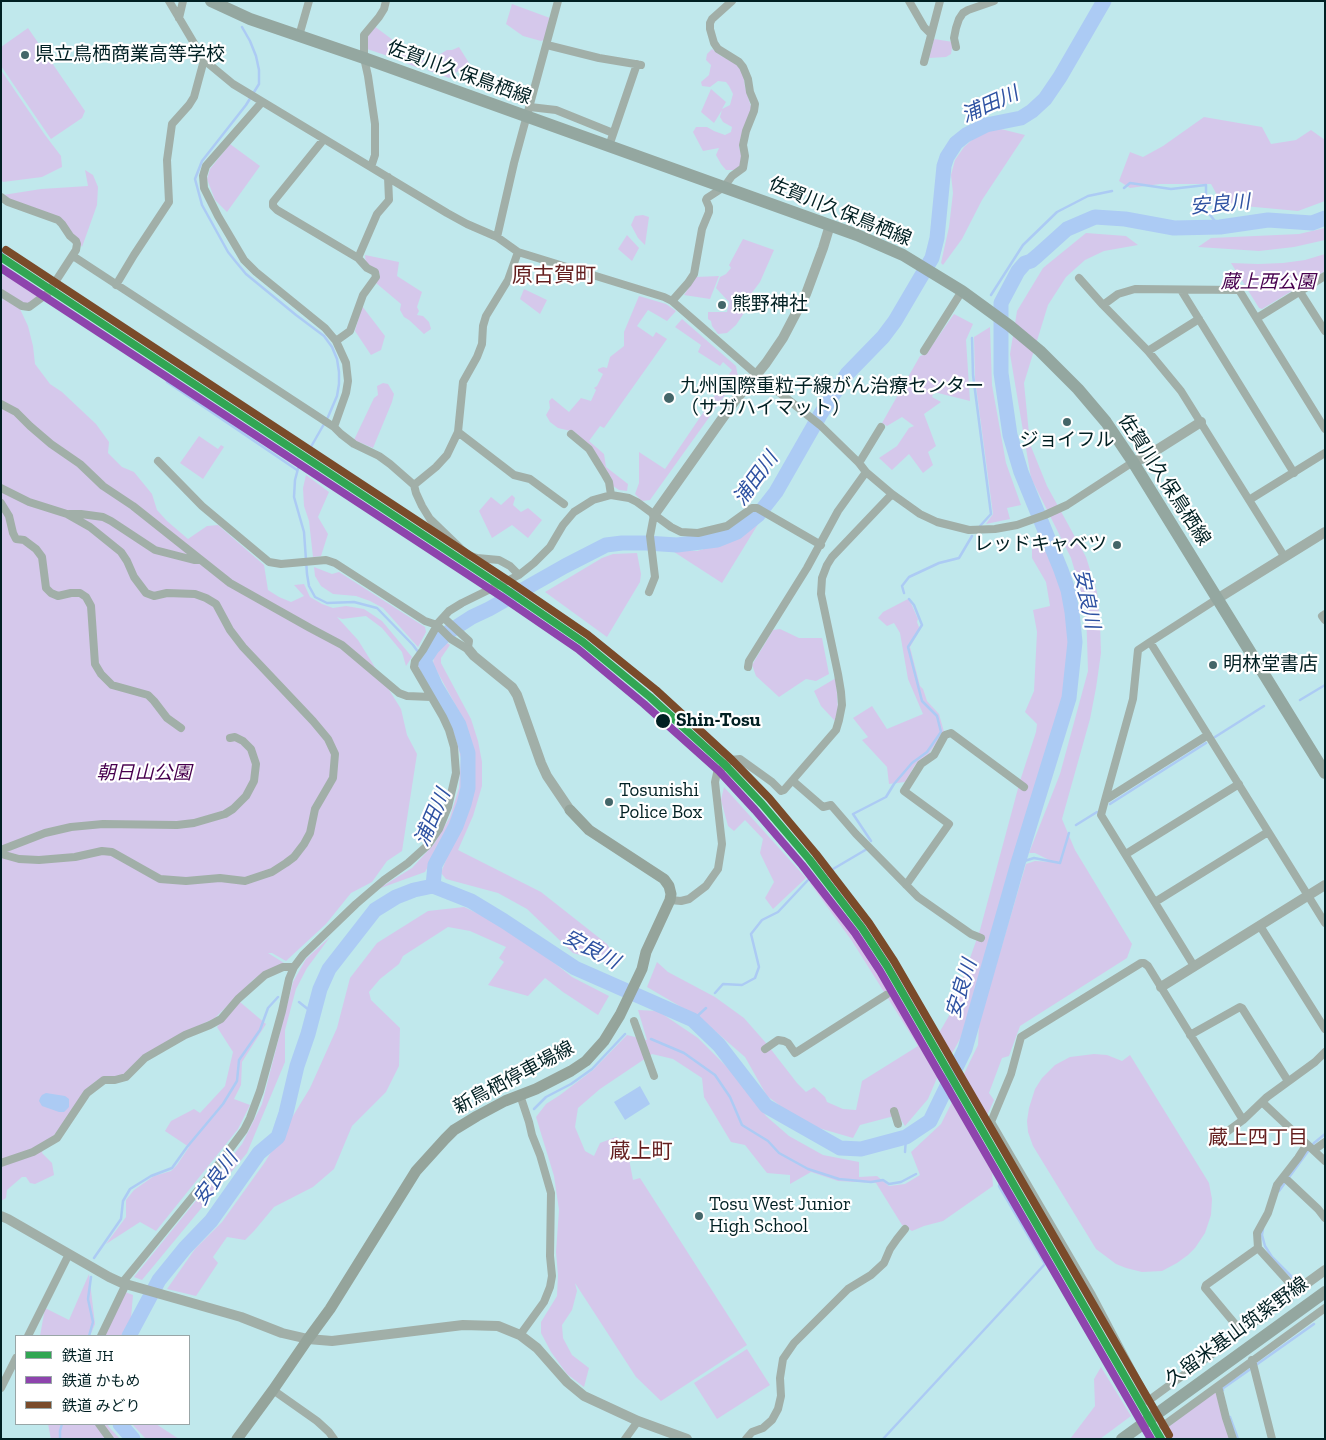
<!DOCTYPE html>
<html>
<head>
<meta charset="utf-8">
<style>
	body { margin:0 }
	#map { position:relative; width:1326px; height:1440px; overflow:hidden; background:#c0e8ec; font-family:"Zilla Slab","Noto Sans JP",serif }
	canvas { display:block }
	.frame { position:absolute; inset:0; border:2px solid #012023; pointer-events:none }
	.legend { position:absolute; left:15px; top:1335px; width:175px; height:90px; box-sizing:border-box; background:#fff; border:1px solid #99a6a7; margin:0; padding:6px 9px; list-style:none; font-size:15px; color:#012023 }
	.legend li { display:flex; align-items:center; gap:10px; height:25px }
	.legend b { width:25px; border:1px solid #99a6a7 }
</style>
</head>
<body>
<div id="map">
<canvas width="1326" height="1440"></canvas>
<div class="frame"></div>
<ul class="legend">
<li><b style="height:6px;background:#31a653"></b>鉄道 JH</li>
<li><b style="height:6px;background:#8e44ad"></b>鉄道 かもめ</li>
<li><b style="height:6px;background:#7a4b2a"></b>鉄道 みどり</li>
</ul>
</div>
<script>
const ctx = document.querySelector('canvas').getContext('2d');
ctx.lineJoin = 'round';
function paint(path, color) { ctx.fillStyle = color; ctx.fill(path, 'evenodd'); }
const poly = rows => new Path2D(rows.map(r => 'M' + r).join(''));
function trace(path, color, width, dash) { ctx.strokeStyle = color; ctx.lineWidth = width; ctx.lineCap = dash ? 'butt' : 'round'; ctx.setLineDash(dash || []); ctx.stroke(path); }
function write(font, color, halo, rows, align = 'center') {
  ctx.font = font + ' "Zilla Slab","Noto Sans JP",serif'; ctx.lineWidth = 4.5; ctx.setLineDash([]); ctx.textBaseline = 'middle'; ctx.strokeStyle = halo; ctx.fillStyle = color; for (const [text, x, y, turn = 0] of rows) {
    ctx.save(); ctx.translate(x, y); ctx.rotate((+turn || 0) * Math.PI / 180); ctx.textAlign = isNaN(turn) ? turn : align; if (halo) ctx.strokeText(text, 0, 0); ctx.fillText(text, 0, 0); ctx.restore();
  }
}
paint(poly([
	[512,4,550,18,544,40,541,41,523,36,506,24],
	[374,26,420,60,425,60,425,63,421,69,385,55,367,49,366,38],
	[28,28,85,111,82,118,51,139,1,66,1,47],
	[934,39,953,42,951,54,946,57,929,58],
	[459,47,469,63,449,78,427,70,432,59,447,50,452,50],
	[712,49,721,56,733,61,743,72,745,87,752,110,744,128,739,147,742,157,740,166,735,170,726,170,721,164,716,155,719,148,703,151,693,132,696,127,707,127,714,131,725,135,731,132,732,127,723,122,720,117,722,110,714,123,701,112,711,89,726,102,722,109,730,105,733,94,729,86,726,82,718,81,710,87,702,86,701,82,709,75,711,65,706,60,707,54],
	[1,70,45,135,61,156,62,167,42,177,3,182,1,180],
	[1204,117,1262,127,1271,144,1296,140,1311,130,1325,140,1325,201,1298,211,1222,204,1211,184,1160,184,1130,188,1119,181,1130,152,1143,157,1163,146],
	[1001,129,1025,135,982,200,962,239,943,265,941,263,949,227,953,193,951,175,955,160,964,147,973,139,984,132],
	[230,144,260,166,227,212,215,200,207,179,210,169],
	[85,170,93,175,98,187,97,205,82,247,78,240,60,219,10,200,3,195,41,189,88,186],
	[643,215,649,217,645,245,638,238,631,225,635,216],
	[1325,228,1325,240,1294,247,1259,251,1198,247,1211,238,1299,234],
	[1086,233,1126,236,1138,245,1104,251,1085,260,1066,277,1048,305,1024,383,1030,444,1047,486,1086,557,1097,592,1100,622,1101,653,1096,688,1090,719,1062,819,1075,850,1132,944,1127,958,1020,1026,1009,1056,1002,1058,989,1093,994,1100,985,1120,961,1080,978,1045,979,1023,1026,864,1035,861,1053,862,1035,853,1029,853,1060,774,1088,671,1086,609,1071,558,1031,478,1010,354,1017,311,1043,268],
	[627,235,639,248,632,261,618,249],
	[743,239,774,250,760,282,748,298,746,310,736,325,727,333,718,334,712,326,711,321,708,319,708,312,727,312,729,302,716,288,720,277,726,274,731,268,729,265],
	[1325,254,1325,271,1262,309,1259,308,1231,263,1258,264,1283,263,1305,260],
	[365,255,399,262,397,276,422,292,417,307,419,311,417,315,423,316,429,322,431,329,424,334,409,320,404,317,400,310,401,304,376,283,380,274,366,265],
	[1,275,4,276,13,276,37,295,36,300,29,303,24,303,20,309,28,326,33,346,35,364,50,384,62,392,96,424,109,442,108,453,122,467,134,472,152,494,157,510,167,521,188,539,207,526,218,525,264,565,268,590,279,597,291,602,304,596,294,585,304,584,310,597,322,604,333,608,346,606,364,609,382,621,412,657,406,666,402,652,382,628,366,616,342,619,337,617,358,640,401,709,407,735,417,754,402,851,387,861,372,882,351,893,326,924,286,961,272,953,268,953,284,963,266,971,254,979,215,1018,198,1026,126,1073,120,1076,103,1078,96,1081,88,1088,53,1137,45,1141,42,1153,52,1163,54,1175,35,1184,30,1183,26,1177,22,1177,7,1190,6,1198,1,1201,1,300,3,301,1,295],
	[719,276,710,299,684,295,696,277],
	[524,289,547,300,540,314,520,299],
	[639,296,666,304,676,311,667,321,648,310,637,326,653,337,656,332,667,339,604,428,600,426,589,441,604,454,606,467,628,484,627,491,619,490,613,486,612,479,593,450,575,432,558,428,550,422,546,415,550,408,549,401,552,398,569,412,581,398,591,401,596,390,594,388,597,386,603,374,598,371,598,369,603,367,607,368,610,357,624,346,624,332],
	[362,306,385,336,381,350,371,355,355,331],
	[954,314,973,324,966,340,970,401,934,392,932,397,941,402,924,414,936,446,928,452,933,465,923,473,909,454,892,470,879,458,897,446,909,428,914,426,902,417,887,426,882,423,920,356,926,354],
	[682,319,736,366,738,377,650,500,642,501,635,494,639,483,639,452,665,469,732,370,723,362,720,366,698,352,701,345,675,327],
	[990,327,992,385,1006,463,1021,505,1007,508,1010,519,986,524,993,514,975,379,974,337],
	[383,383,388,384,394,394,392,402,373,448,354,440,374,398,378,395,377,386],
	[199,436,218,449,221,445,224,447,203,479,180,463],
	[306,475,329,492,318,517,328,534,321,556,313,557,309,521,304,506,303,488],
	[512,495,515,498,513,505,521,512,528,508,542,520,528,538,512,525,492,538,479,511,491,497,501,505],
	[760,521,722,583,671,550,697,551,732,541,747,532],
	[1032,543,1040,543,1058,572,1068,614,1071,648,1066,693,961,1037,948,1061,867,930,826,874,832,873,894,962,895,965,939,1033,950,1014,980,930,1020,781,1036,732,1037,724,1025,712,1034,691,1037,632,1033,610,1050,606,1046,582,1032,558],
	[637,553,641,574,640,582,607,637,545,592,602,558,613,554],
	[314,567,332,574,339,572,425,627,426,632,418,647,383,608,370,601,356,596,333,594,321,586,315,576],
	[908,599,911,603,918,619,917,622,920,630,910,647,920,686,923,689,927,701,939,714,944,732,928,755,915,765,905,782,889,784,887,767,862,740,868,737,853,718,872,706,887,729,923,714,908,679,900,633,894,623,887,626,878,618,883,612],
	[780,629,799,638,822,638,829,674,816,681,806,679,779,697,756,676,752,665,773,630],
	[446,642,450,645,441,658,441,663,471,719,478,741,482,762,482,786,473,816,458,850,541,892,607,944,614,955,612,964,573,953,527,909,498,893,446,879,441,873,450,849,468,809,475,783,475,755,466,724,433,664,434,656],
	[421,660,427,677,458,729,465,755,463,792,446,834,425,872,378,889,412,868,434,844,450,817,459,788,461,758,455,736,441,706,418,666],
	[836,678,838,710,835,721,821,706,814,691],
	[724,787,806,878,773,909,765,898,774,882,760,853,763,839,745,820,734,831,728,826,721,800],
	[814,880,856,937,891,991,940,1071,928,1099,905,1126,898,1115,860,1125,853,1138,805,1124,767,1096,745,1057,700,1018,647,987,657,962,668,972,715,997,744,1018,766,1043,797,1083,806,1092,814,1087,825,1097,827,1102,843,1109,856,1110,862,1081,918,1046,852,941,810,883],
	[464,907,512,929,572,977,609,996,598,1015,563,992,545,978,528,996,488,985,504,962,499,958,506,947,470,931,448,927,403,956,399,964,380,979,369,992,371,1000,400,1028,399,1066,386,1092,352,1126,334,1169,313,1187,274,1207,254,1231,245,1240,227,1237,213,1257,218,1263,196,1296,167,1289,195,1249,222,1222,265,1162,310,1088,337,1028,350,978,377,943,428,911],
	[330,937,307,968,296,989,285,1030,285,1062,247,1153,142,1280,134,1277,242,1144,262,1104,293,982,306,959],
	[240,1002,266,1024,242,1062,241,1085,234,1099,250,1105,238,1129,156,1231,140,1222,106,1244,126,1217,126,1200,134,1190,154,1176,171,1171,177,1165,189,1147,165,1131,171,1121,194,1109,200,1113,225,1086,233,1052,217,1027],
	[638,1010,658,1011,698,1038,741,1081,766,1116,789,1136,823,1155,859,1162,859,1177,877,1176,889,1186,905,1184,920,1175,911,1152,941,1124,952,1102,992,1170,993,1186,943,1221,924,1226,912,1231,902,1225,876,1183,838,1181,811,1172,790,1184,790,1175,767,1173,745,1145,731,1142,704,1097,702,1078,673,1059,652,1054,600,1089,578,1108,575,1127,585,1151,594,1156,600,1143,616,1137,626,1143,633,1180,640,1178,747,1345,661,1401,636,1377,575,1283,577,1291,572,1310,562,1325,563,1338,572,1355,589,1368,584,1387,567,1374,551,1352,541,1333,541,1322,557,1296,558,1275,556,1252,559,1210,554,1176,536,1117,546,1104,560,1095,593,1070,627,1035,647,1040],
	[1094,1054,1107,1055,1122,1061,1130,1055,1209,1183,1212,1199,1211,1215,1205,1233,1195,1248,1188,1255,1177,1263,1162,1271,1142,1272,1126,1268,1116,1264,1096,1249,1033,1146,1028,1132,1027,1121,1029,1108,1035,1089,1042,1078,1055,1065,1070,1057],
	[89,1274,95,1324,90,1336,40,1336,45,1308,69,1320],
	[125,1292,133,1295,131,1318,121,1336,104,1336],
	[747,1349,770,1385,717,1419,694,1383],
	[1101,1367,1131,1416,1100,1439,1070,1439,1095,1406,1094,1379],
	[1216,1391,1230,1439,1167,1439,1163,1431],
	[48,1424,107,1424,109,1427,120,1439,51,1439],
	[132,1424,156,1424,179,1439,147,1439,144,1437]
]), '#d5c8eb');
paint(poly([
	[640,1086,650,1104,625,1120,614,1102],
	[46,1093,65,1096,69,1099,69,1107,64,1112,59,1112,42,1106,39,1101,40,1098,42,1095]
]), '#accbf4');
trace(poly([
	[242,27,250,41,256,56,259,70,259,84,246,105,202,161,195,179,202,205,228,252,236,262,246,274,296,315,324,336,332,347,337,359,339,372,339,384,337,396,328,417,308,452],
	[1124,188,1130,183,1171,189,1206,185,1206,194],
	[1205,209,1220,227],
	[2,253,10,254,48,279],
	[60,287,170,359,171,362],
	[991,295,1023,245,1057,212,1088,196,1112,191],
	[972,338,973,375,991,514,980,526],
	[165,375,167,382,297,470],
	[299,465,295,480,294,497,304,532,307,574,309,586,315,597,327,603,354,602,377,608,413,645,424,660],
	[904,593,902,586,909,577,939,563,959,558,972,536],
	[1300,700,1325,685],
	[1215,737,1264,706],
	[1110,804,1206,743],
	[1076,825,1097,812],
	[871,841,853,814,886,797,894,784,912,763,927,752,941,732,937,716,922,701,908,647,922,625,914,605,909,599],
	[1018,863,1034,858,1060,863,1069,833],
	[828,872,867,849],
	[715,993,723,984,742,985,755,978,759,967,751,934,762,920,778,912,808,880],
	[299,1002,314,1014],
	[693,1020,706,1008],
	[651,1039,684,1053,715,1075,730,1097,742,1125,768,1141,779,1153,808,1169,839,1179,871,1182,883,1180,889,1184,901,1182,916,1174],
	[534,1109,546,1097,571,1084,592,1069,625,1034],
	[905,1152,906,1137],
	[1279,1191,1314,1143,1325,1134],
	[1263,1228,1262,1235,1265,1246,1272,1257,1295,1280],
	[94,1258,121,1219,123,1201,130,1189,151,1176,172,1168,187,1147,223,1104,237,1081,239,1060,260,1030,268,1008,278,997],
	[89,1336,93,1322,88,1299,91,1277],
	[1256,1365,1314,1324],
	[1223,1390,1222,1389,1252,1368],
	[1230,1417,1238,1439],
	[60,1439,60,1431,62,1424],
	[883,1439,1045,1264,999,1186,1000,1182]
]), '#accbf4', 2.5);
trace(poly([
	[433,886,435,865,456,826,464,804,468,788,468,753,459,725,436,687,424,660,432,648,447,633,472,617,489,609,565,566,606,545,622,543,646,543,677,545,717,540,737,532,758,515,776,492,820,415,847,374,883,337,895,321,932,258,937,238,944,166,947,157,956,143,966,135,986,125,1021,118,1032,111,1045,99,1060,77,1104,1],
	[129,1336,159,1280,185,1248,211,1221,259,1153,278,1137,286,1113,297,1066,308,1034,320,989,329,969,375,910,396,897,414,890,433,886,471,901,504,921,575,968,693,1020,719,1045,766,1106,840,1148,861,1149,906,1137,930,1121,965,1049,1018,863,1069,698,1075,642,1072,612,1068,590,1061,570,1021,472,1010,435,1001,373,1001,303,1018,271,1025,263,1031,261,1037,256,1067,229,1095,217,1125,219,1174,228,1220,227,1268,220,1312,223,1325,218],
	[120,1424,133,1439]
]), '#accbf4', 15);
trace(poly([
	[169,1,204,60,233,84,447,213,467,224,497,237,518,252,664,297,672,301,756,374,820,425,859,463,866,472,892,494,920,514,937,522,969,530,995,529,1017,525,1045,515,1067,505,1133,462],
	[909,1,924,27,931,34],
	[179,18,183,1],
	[299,36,309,1],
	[547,45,599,58,641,65],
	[956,47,954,38,956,28,959,19,963,13,968,10,994,1],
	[924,62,940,1],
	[262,102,206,166,203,176,204,188,218,216,244,260,256,272,325,328,336,341,346,363,348,381,346,393,334,427],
	[530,107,556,110,613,133],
	[324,139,273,202,273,206,277,210,358,258,367,268,375,272,376,277,363,295,350,331,336,341],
	[609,146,637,64],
	[371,167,375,155,375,124,368,76,364,58,364,35,379,17,384,9,386,1],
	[1,197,8,202,58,220,62,224,70,236,76,241,77,244,76,250,48,293,29,307,22,306,1,293],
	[497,237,514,163,558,1],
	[73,256,334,427,341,434,354,444,379,456,390,464,414,485,416,493,422,506,430,519,460,548,468,555,477,558,499,560,510,566,519,575,462,603,449,611,439,622,423,650,415,661,414,667,443,717,449,730,454,747,456,773,448,807,439,829,428,845,408,863,384,880,356,904,303,955,294,967,289,979,282,1011,260,1091,250,1118,244,1130,212,1173,122,1283],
	[358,258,377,214,389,200,388,177],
	[1079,278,1103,305,1148,351,1181,391,1284,556],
	[116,285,134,255,169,202,167,160,172,124,189,105,194,97,204,60],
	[1181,290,1294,473],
	[1300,292,1325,331],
	[672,301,688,283,694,274,702,229,709,212,709,207,706,200,707,198,724,187,732,176,743,168,745,156,743,145,746,131,754,111,755,104,750,92,748,79,743,67,739,62,718,49,714,43,710,29,710,23,712,19,732,1],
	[1103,305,1118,294,1135,289,1239,290,1325,429],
	[1257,318,1325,276],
	[924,351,962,291],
	[1148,351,1199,319],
	[1,404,16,412,30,426,51,444,80,464,103,486,133,506,230,583,310,628,342,645,399,693,407,696,431,697],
	[458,432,514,475,530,479,564,504],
	[571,434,589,449,605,475,609,482,611,495],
	[158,461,202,506,269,562,281,564,326,560,335,563,425,621,437,625,451,639,469,650,468,647,469,641,444,618],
	[859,463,881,427],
	[414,485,436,467,447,455,458,432,463,382,477,357,482,344,483,326,486,316,508,280,518,252],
	[1,488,29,502,67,514,90,527,121,552,127,561,134,577,146,593,154,596,167,593,195,594,206,598,216,604,230,630,243,647,313,721,328,739,335,754,333,778,315,809,310,833,304,844,294,857,286,863,272,872,245,881,220,878,186,881,160,879,112,852,102,851,75,857,39,860,19,859,1,854],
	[1249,500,1325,453],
	[1,503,9,516,13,533,16,539,24,540,36,549,42,557,46,588,51,593,58,596,71,593,80,593,86,597,91,606,95,664,101,674,112,685,148,695,154,701,167,718,181,728],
	[69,514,81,514,103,517,111,521,155,550,194,560,201,560],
	[519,575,534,563,550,547,563,525,574,512,593,500,611,495,629,498,637,502,671,527,681,532,698,533,727,526,752,508,757,508,821,545],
	[649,592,655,577,650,536,654,515],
	[1217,599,1150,642,1325,923],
	[1325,614,1322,616,1325,620],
	[748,667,749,661,807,568,838,511,866,472],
	[793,781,823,807,831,805,856,834,918,897,971,934,981,938],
	[1105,800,1133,699,1138,650,1150,642],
	[1,850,45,833,71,827,103,824,177,825,194,823,225,814,233,809,246,796,254,781,256,764,251,749,243,741,235,737,230,738],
	[1126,854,1239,784],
	[906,885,949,824,904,791,921,764,934,755,945,735,951,733,1024,787],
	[670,900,681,901,689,899,706,886,718,869,722,844,715,782,717,773,731,760,740,759,772,782,781,791,784,790,836,730,839,720,842,705,841,692,838,674,821,594,822,578,827,565,832,557,892,494],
	[1155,902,1268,832],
	[1260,926,1325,1029],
	[1194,966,1101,815,1105,800,1208,735],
	[634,1021,654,1076],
	[1190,1035,1240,1007,1242,1008,1288,1081],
	[765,1049,778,1040,784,1041,788,1043,795,1053,886,995],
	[520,1095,529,1122,532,1135,540,1155,551,1193,550,1256,552,1276,550,1287,544,1302,520,1335],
	[1262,1102,1325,1161],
	[894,1111,898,1124],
	[1217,1139,1243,1120],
	[1314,1150,1325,1142],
	[1,1163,33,1152,57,1138,87,1093,104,1080,115,1080,126,1077,145,1058,185,1035,210,1025,221,1019,238,999,265,975,283,967,294,967],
	[1284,1177,1318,1209,1325,1218],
	[1258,1248,1257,1233,1268,1213,1277,1185,1298,1158,1307,1144],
	[1296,1290,1258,1248,1206,1285,1205,1288,1241,1331,1238,1335,1148,1401,1092,1295,991,1122,1011,1074,1021,1037,1141,963,1144,963,1148,966,1156,979,1243,1120,1267,1097,1315,1062,1325,1052],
	[28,1336,69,1254],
	[101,1336,126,1284],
	[1252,1360,1272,1439],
	[1,1388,16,1358],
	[273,1390,317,1421,329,1432,334,1439],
	[99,1424,110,1439],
	[1163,1426,1218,1386],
	[625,1439,638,1421],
	[746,1439,752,1432,763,1428,772,1420,778,1409,781,1396,780,1378,783,1359,794,1343,848,1289,871,1275,884,1263,890,1249,897,1239,905,1229],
	[1233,1439,1226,1418,1218,1386,1325,1308]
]), '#a1afa8', 8);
trace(poly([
	[1133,462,1144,458,1201,422],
	[654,515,734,402,766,363,783,338,806,294,823,248,830,225],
	[1217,599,1325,532],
	[469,650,474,656,512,687,517,695,541,763,547,776,570,810],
	[1161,987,1325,885],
	[1,1216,8,1219,109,1277,122,1283,241,1317,282,1333,308,1339,332,1341,463,1325,498,1326,520,1335,537,1348,567,1382,584,1396,638,1421,687,1439],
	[1241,1331,1325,1270]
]), '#a1afa8', 10);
trace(poly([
	[237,1439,273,1390,308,1339,330,1309,416,1171,445,1139,454,1130,477,1116,505,1101,536,1089,571,1071,586,1061,604,1041,620,1015,642,969,646,952,670,900,671,894,669,886,664,879,589,830,570,810]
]), '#95a49b', 11);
trace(poly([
	[211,1,250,19,364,58,857,235,903,255,962,291,1010,326,1040,351,1078,389,1106,422,1133,462,1325,773],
	[1122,1439,1325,1292]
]), '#94a7a0', 12);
trace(poly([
	[1,257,507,590,583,642,650,697,725,765,762,804,809,859,862,928,887,966,1161,1439]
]), '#31a653', 8);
trace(poly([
	[1,268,502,597,578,649,644,704,719,771,755,810,802,865,855,933,880,971,1151,1439]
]), '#8e44ad', 8);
trace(poly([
	[6,250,512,583,588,635,656,690,731,759,769,798,816,854,869,923,894,961,1169,1435]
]), '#7a4b2a', 8);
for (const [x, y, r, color] of [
	[25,55,5,"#446669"],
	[722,305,5,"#446669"],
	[669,398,6,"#446669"],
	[1067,422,5,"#446669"],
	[1117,545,5,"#446669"],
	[1213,665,5,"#446669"],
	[663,721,8,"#012023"],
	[609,802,5,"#446669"],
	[699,1216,5,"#446669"]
]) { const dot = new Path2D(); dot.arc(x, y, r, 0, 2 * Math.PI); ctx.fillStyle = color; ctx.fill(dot); trace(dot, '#fff', 2); }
write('19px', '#012023', '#fff', [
	["県立鳥栖商業高等学校",35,55],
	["熊野神社",732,305],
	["九州国際重粒子線がん治療センター",680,387],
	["（サガハイマット）",680,409],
	["ジョイフル",1067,441,"center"],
	["レッドキャベツ",1107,545,"right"],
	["明林堂書店",1223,665],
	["Tosunishi",619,791],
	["Police Box",619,813],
	["Tosu West Junior",709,1205],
	["High School",709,1227]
], 'left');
write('19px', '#012023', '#fff', [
	["佐賀川久保鳥栖線",459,73,20],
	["佐賀川久保鳥栖線",840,212,22],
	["佐賀川久保鳥栖線",1164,480,57],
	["新鳥栖停車場線",514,1078,-28],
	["久留米基山筑紫野線",1237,1332,-36]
]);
write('italic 19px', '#47004e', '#fff', [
	["蔵上西公園",1268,283],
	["朝日山公園",144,774]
]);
write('bold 19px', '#012023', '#fff', [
	["Shin-Tosu",676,721]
], 'left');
write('italic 20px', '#2e52a2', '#fff', [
	["浦田川",990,105,-24],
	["安良川",1220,205,-5],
	["浦田川",756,479,-54],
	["安良川",1086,599,78],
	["浦田川",433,818,-67],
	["安良川",591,950,28],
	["安良川",962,989,-73],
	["安良川",216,1179,-54]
]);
write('20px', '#641f1f', '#fff', [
	["蔵上四丁目",1258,1138]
]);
write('21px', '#641f1f', '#fff', [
	["原古賀町",554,276],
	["蔵上町",641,1152]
]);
</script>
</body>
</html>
